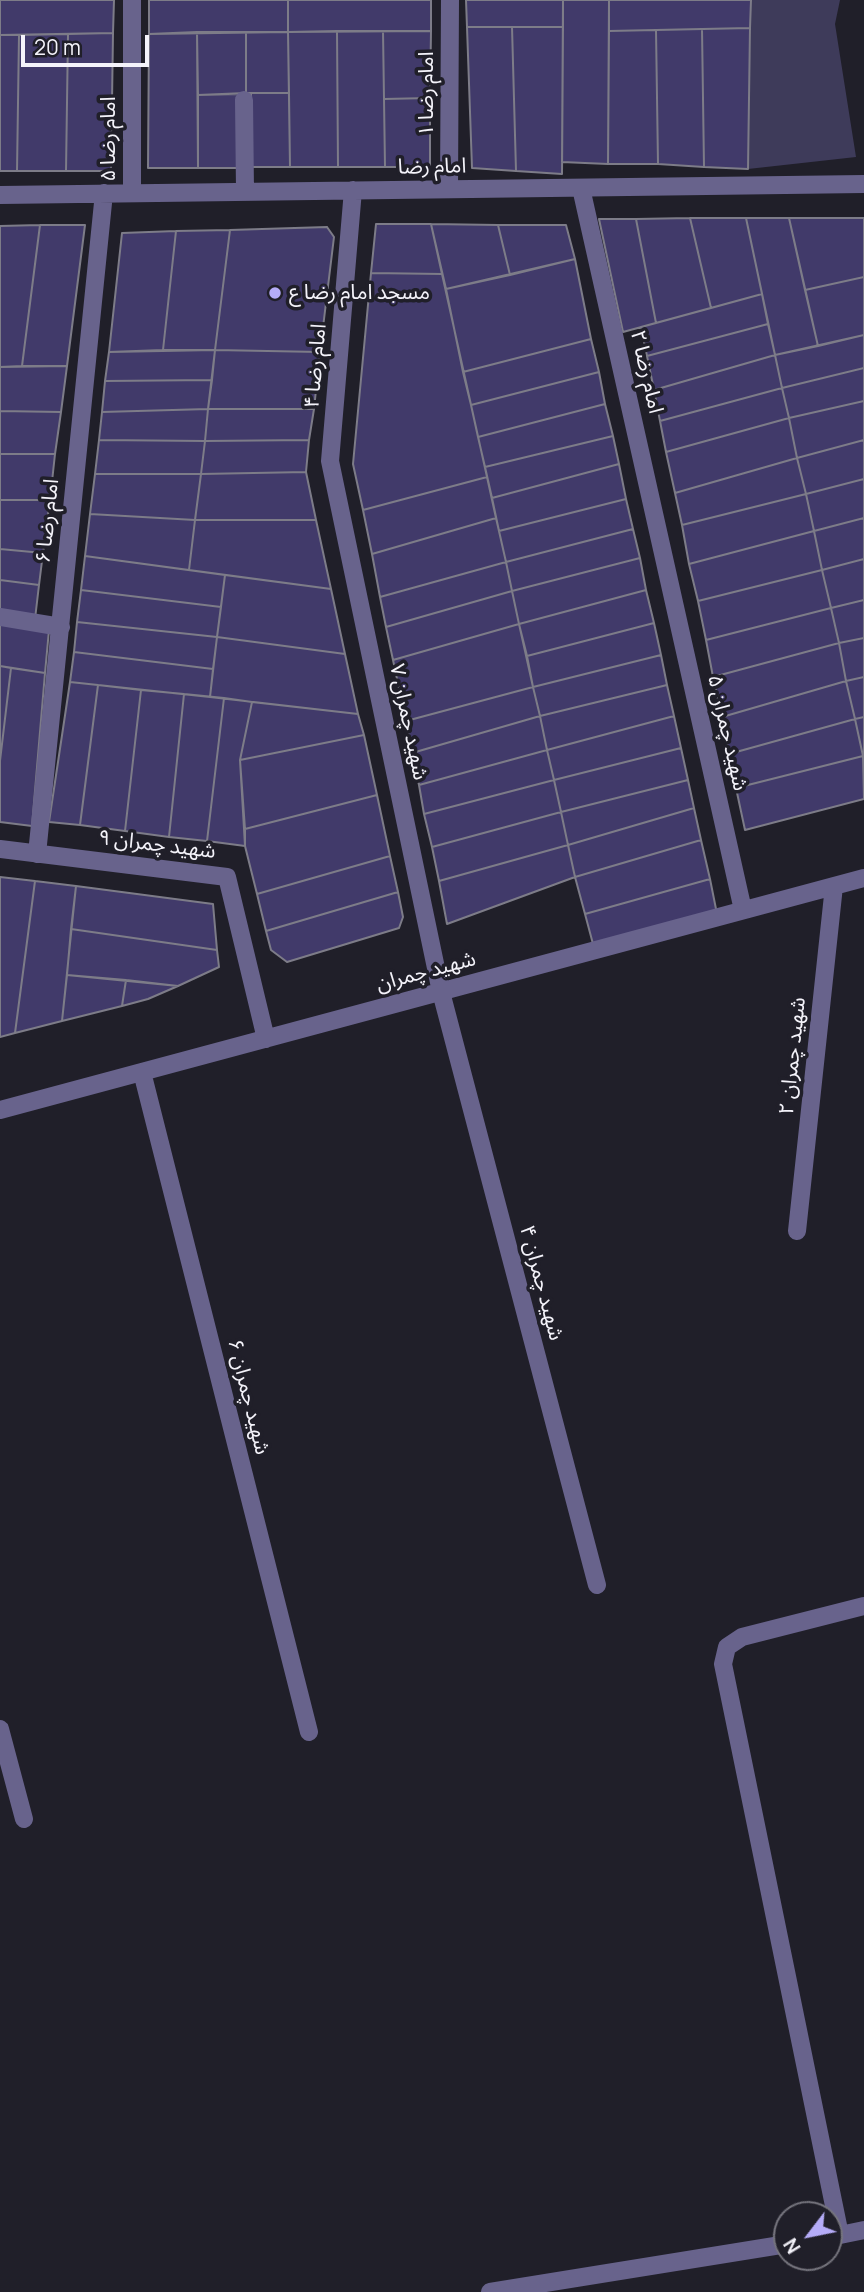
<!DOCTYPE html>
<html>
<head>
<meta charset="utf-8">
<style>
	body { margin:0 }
	#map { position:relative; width:864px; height:2292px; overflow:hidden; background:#201f29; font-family:Manrope,sans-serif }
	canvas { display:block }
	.north { position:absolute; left:773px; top:2201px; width:70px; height:70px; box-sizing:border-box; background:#201f29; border:2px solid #75747d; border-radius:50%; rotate:238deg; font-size:19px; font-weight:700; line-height:28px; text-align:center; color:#f4f3fa }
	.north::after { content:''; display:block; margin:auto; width:24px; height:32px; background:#b5acf8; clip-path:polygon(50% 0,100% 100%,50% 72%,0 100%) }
	.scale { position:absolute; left:21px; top:35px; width:128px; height:32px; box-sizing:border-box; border:4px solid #f4f3fa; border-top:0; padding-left:9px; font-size:21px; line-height:24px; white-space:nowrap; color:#f4f3fa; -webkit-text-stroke:5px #201f29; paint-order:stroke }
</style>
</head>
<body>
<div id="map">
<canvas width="864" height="2292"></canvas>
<div class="north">N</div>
<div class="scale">20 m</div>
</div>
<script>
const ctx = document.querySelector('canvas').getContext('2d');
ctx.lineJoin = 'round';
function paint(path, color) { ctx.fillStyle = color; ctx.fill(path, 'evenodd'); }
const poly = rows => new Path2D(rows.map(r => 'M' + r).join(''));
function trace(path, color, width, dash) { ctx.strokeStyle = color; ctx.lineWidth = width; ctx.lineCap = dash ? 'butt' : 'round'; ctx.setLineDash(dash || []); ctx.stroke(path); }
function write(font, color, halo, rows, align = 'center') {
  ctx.font = font + ' Manrope,"Noto Sans Arabic",sans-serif'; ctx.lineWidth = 7; ctx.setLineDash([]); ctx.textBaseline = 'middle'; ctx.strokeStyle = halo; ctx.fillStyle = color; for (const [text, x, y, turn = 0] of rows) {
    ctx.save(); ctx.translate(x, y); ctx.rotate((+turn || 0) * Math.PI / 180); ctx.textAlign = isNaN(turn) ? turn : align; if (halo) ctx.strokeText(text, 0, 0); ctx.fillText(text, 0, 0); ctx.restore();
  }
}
paint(poly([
	[751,0,840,0,835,24,856,157,748,169]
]), '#3e3b5a');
const building = poly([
	[0,0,114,0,113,33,0,35,0,0],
	[149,0,288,0,288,32,149,34,149,0],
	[288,0,431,0,431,31,288,32,288,0],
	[466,0,563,0,563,27,467,27,466,0],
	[563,0,609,0,608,164,562,162,563,0],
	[609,0,751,0,750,28,609,31,609,0],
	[467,27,512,27,516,171,472,168,467,27],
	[512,27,563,27,562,174,516,171,512,27],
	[750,28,748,169,704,167,702,29,750,28],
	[702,29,704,167,658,164,656,30,702,29],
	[656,30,658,164,608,164,609,31,656,30],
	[337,31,383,31,385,167,338,167,337,31],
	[337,31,338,167,290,167,288,32,337,31],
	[383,31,431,31,430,98,384,99,383,31],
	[197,32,198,168,148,168,149,34,197,32],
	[197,32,246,32,246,93,198,95,197,32],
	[246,32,288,32,289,93,246,93,246,32],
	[113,33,111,171,66,171,68,34,113,33],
	[68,34,66,171,17,171,19,35,68,34],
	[0,35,19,35,17,171,0,171,0,35],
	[251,93,289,93,290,167,251,167,251,93],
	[238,94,240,168,198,168,198,95,238,94],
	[430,98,430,167,385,167,384,99,430,98],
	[690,218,711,308,656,323,636,219,690,218],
	[690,218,746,218,762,294,711,308,690,218],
	[746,218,789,218,818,346,775,355,746,218],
	[789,218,864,218,864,277,805,290,789,218],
	[599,219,636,219,656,323,623,332,599,219],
	[376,224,431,224,442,274,371,273,376,224],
	[431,224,498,225,510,275,446,289,431,224],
	[40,225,85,225,67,366,22,366,40,225],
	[40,225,22,366,0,367,0,226,40,225],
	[498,225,566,225,575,259,510,275,498,225],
	[327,227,334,237,320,352,215,350,230,230,327,227],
	[230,230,215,350,163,350,176,231,230,230],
	[176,231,163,350,109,352,122,233,176,231],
	[575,259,591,339,463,372,446,289,575,259],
	[371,273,442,274,487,477,363,510,353,464,371,273],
	[864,277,864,335,818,346,805,290,864,277],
	[762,294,768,324,647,356,641,327,762,294],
	[768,324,775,355,654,390,647,356,768,324],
	[864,335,864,368,782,388,775,355,864,335],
	[591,339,599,372,471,405,463,372,591,339],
	[215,350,320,352,314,409,208,409,215,350],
	[215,350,212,380,105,381,109,352,215,350],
	[775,355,782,388,660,421,654,390,775,355],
	[67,366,61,412,0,411,0,367,67,366],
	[864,368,864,401,789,418,782,388,864,368],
	[599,372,605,404,478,437,471,405,599,372],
	[212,380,208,409,102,412,105,381,212,380],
	[782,388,789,418,666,452,660,421,782,388],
	[864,401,864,440,797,458,789,418,864,401],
	[605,404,613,436,485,467,478,437,605,404],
	[208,409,205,441,99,440,102,412,208,409],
	[208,409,314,409,309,440,205,441,208,409],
	[0,411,61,412,55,454,0,454,0,411],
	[789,418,797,458,675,493,666,452,789,418],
	[613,436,619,464,492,498,485,467,613,436],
	[99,440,205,441,201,474,95,474,99,440],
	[309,440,306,472,201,474,205,441,309,440],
	[864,440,864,479,806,494,797,458,864,440],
	[0,454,55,454,50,500,0,500,0,454],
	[797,458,806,494,682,525,675,493,797,458],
	[619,464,626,499,499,531,492,498,619,464],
	[306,472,316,520,195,520,201,474,306,472],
	[95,474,201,474,195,520,90,514,95,474],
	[487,477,496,518,372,554,363,510,487,477],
	[864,479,864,518,814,531,806,494,864,479],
	[806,494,814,531,689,564,682,525,806,494],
	[626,499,633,529,506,562,499,531,626,499],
	[0,500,50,500,43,553,0,549,0,500],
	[90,514,195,520,189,570,85,556,90,514],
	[496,518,506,562,380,597,372,554,496,518],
	[864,518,864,559,822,570,814,531,864,518],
	[195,520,316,520,331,589,189,570,195,520],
	[633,529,640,558,512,591,506,562,633,529],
	[814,531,822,570,698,601,689,564,814,531],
	[0,549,43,553,39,585,0,580,0,549],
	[85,556,225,575,221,607,81,590,85,556],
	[640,558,646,590,519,624,512,591,640,558],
	[864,559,864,600,831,608,822,570,864,559],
	[506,562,512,591,386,627,380,597,506,562],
	[822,570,831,608,706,640,698,601,822,570],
	[225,575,331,589,345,654,217,637,225,575],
	[0,580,39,585,35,619,0,613,0,580],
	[81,590,221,607,217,637,77,622,81,590],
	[646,590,654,623,527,656,519,624,646,590],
	[512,591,519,624,393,660,386,627,512,591],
	[864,600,864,638,839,643,831,608,864,600],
	[831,608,839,643,713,677,706,640,831,608],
	[0,622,49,630,45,673,0,666,0,622],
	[77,622,217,637,213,669,74,652,77,622],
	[654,623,661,655,533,687,527,656,654,623],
	[519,624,533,687,406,721,393,660,519,624],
	[217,637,345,654,358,714,210,697,217,637],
	[864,638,864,677,846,681,839,643,864,638],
	[839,643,846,681,722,717,713,677,839,643],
	[74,652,213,669,210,697,70,682,74,652],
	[661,655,667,685,540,716,533,687,661,655],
	[0,666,11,668,0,761,0,666],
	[11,668,45,673,32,826,0,822,0,761,11,668],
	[864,677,864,717,855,719,846,681,864,677],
	[846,681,855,719,729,754,722,717,846,681],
	[70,682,98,685,80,825,49,822,70,682],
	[98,685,141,690,125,831,80,825,98,685],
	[667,685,674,716,547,750,540,716,667,685],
	[533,687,540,716,412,753,406,721,533,687],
	[141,690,184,694,169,837,125,831,141,690],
	[184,694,224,698,207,841,169,837,184,694],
	[224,698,252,702,240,760,245,846,207,841,224,698],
	[252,702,358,714,364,735,240,760,252,702],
	[540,716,547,750,419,785,412,753,540,716],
	[674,716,681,748,554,780,547,750,674,716],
	[864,717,864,756,863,756,855,719,864,717],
	[855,719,863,756,736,788,729,754,855,719],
	[364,735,377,795,245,829,240,760,364,735],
	[681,748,688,780,561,812,554,780,681,748],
	[547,750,554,780,424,814,419,785,547,750],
	[863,756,864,799,745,830,736,788,863,756],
	[554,780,561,812,432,847,424,814,554,780],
	[688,780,694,808,568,845,561,812,688,780],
	[377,795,390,856,257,894,245,846,245,829,377,795],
	[694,808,701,840,575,877,568,845,694,808],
	[561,812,568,845,439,881,432,847,561,812],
	[701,840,710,879,585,914,575,877,701,840],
	[568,845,575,877,447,924,439,881,568,845],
	[390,856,398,892,266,931,257,894,390,856],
	[0,877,35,881,15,1033,0,1037,0,877],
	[710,879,717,914,593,944,585,914,710,879],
	[35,881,76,886,62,1021,15,1033,35,881],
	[76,886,213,904,217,950,71,929,76,886],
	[398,892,403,917,399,928,287,962,271,950,266,931,398,892],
	[71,929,217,950,219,967,178,986,67,975,71,929],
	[67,975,126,980,122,1006,62,1021,67,975],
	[126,980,178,986,148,999,122,1006,126,980]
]);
paint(building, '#413a6a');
trace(building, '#7d7c88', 2);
trace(poly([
	[132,1,132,193],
	[244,100,245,191],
	[581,188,743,910],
	[449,189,450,0],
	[353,190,330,461,441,992,597,1585],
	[0,195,864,184],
	[0,617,61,627],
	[0,849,227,877,266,1039],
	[37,854,104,193],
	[142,1072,309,1732],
	[0,1110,864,878],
	[797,1231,834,886],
	[864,1606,742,1637,727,1647,723,1664,840,2235,864,2230],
	[0,1729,24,1819],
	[490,2292,787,2244]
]), '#68638c', 18);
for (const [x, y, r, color] of [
	[275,293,7,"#b5acf8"]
]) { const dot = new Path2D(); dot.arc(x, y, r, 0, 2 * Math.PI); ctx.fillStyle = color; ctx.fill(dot); trace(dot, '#201f29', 2.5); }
write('21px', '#f4f3fa', '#201f29', [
	["امام رضا ۱",427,94,-90],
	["امام رضا ۵",109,139,-90],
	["امام رضا",432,167,-1],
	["امام رضا ۴",316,366,-85],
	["امام رضا ۲",646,372,77],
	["امام رضا ۶",48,521,-84],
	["شهید چمران ۷",408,722,78],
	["شهید چمران ۵",727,733,77],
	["شهید چمران ۹",157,845,7],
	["شهید چمران",426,972,-15],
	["شهید چمران ۲",793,1056,-84],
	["شهید چمران ۴",541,1283,75],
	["شهید چمران ۶",248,1397,76]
]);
write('21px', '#f4f3fa', '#201f29', [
	["مسجد امام رضا ع",289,293]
], 'left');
</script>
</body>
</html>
